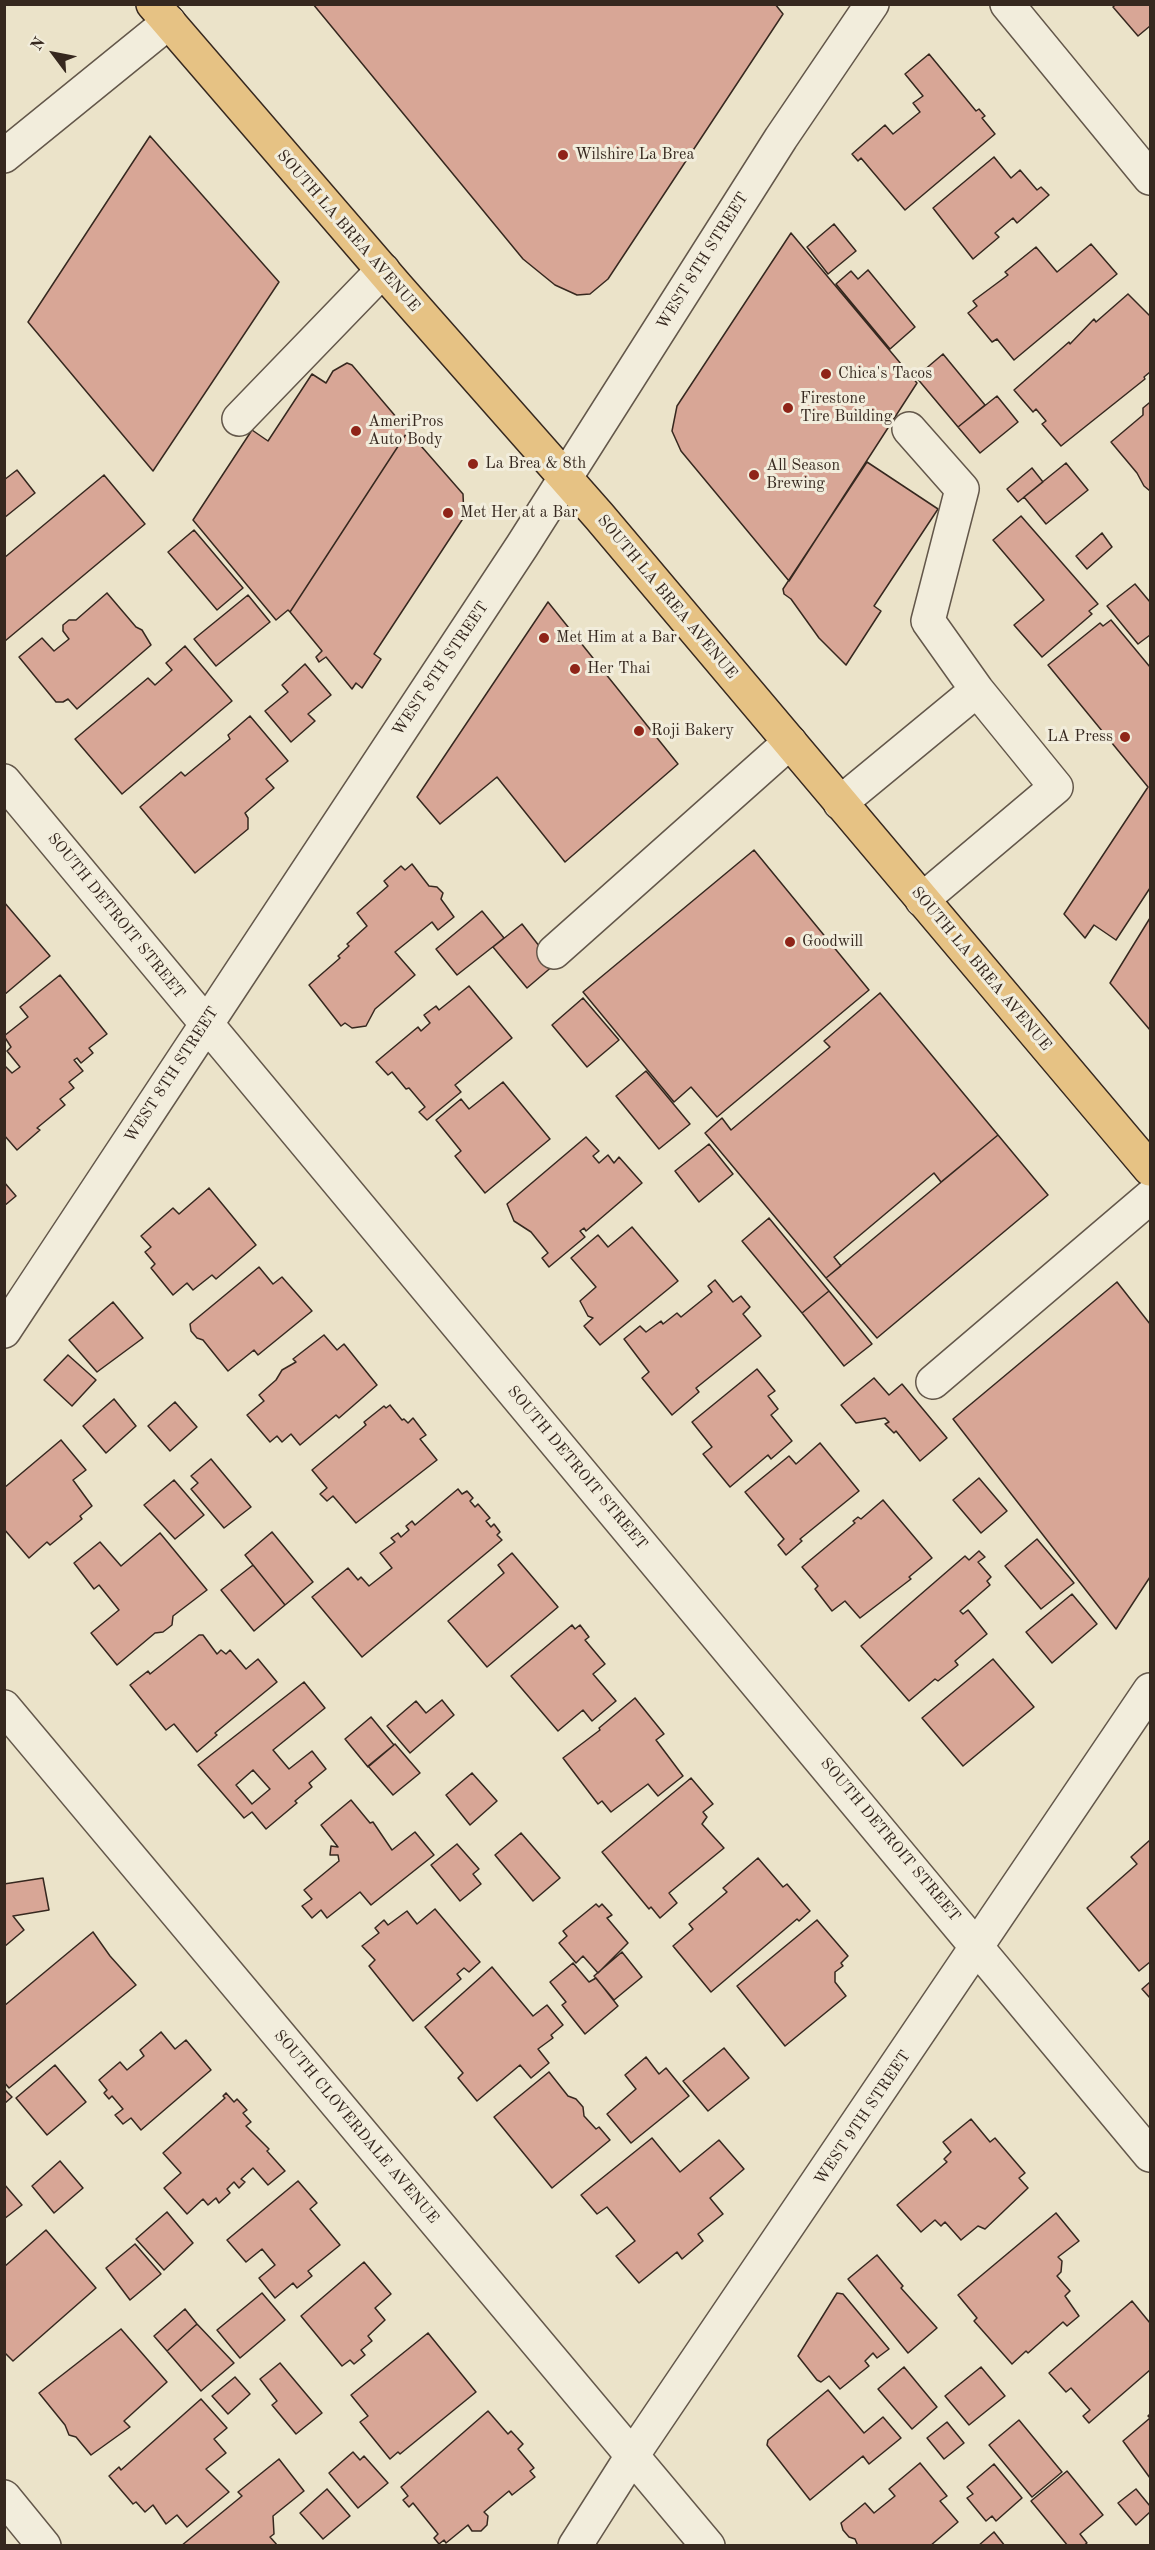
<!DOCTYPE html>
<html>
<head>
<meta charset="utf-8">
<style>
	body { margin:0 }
	#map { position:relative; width:1155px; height:2550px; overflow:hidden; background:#ebe3c9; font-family:"Old Standard TT",serif }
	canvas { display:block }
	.frame { position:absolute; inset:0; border:6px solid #36281f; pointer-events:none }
	.north { position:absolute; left:24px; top:24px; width:60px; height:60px; -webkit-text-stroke:4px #f2eddc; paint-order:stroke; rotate:302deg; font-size:16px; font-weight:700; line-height:24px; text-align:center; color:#36281f }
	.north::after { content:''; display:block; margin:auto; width:21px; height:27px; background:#36281f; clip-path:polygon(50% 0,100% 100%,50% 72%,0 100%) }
</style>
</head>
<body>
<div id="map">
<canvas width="1155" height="2550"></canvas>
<div class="frame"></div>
<div class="north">N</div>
</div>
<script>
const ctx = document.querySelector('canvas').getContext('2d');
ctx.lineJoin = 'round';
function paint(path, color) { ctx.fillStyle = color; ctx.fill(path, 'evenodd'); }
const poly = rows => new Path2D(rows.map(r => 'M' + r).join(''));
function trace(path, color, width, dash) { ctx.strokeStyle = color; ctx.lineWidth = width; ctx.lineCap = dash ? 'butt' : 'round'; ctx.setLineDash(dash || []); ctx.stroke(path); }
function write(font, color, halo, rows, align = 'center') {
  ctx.font = font + ' "Old Standard TT",serif'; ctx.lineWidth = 6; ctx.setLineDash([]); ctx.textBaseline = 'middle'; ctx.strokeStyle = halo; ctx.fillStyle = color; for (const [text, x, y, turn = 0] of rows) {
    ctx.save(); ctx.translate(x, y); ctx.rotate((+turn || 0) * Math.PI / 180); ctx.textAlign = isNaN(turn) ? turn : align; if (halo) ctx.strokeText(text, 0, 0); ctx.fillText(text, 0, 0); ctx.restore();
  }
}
const building = poly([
	[313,4,775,4,783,14,608,279,590,294,577,295,555,285,523,259,313,4],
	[1116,4,1150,4,1150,26,1138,36,1113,7,1116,4],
	[929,54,976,111,979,109,985,116,982,118,995,134,905,210,861,158,858,161,852,154,885,125,893,134,920,112,913,103,923,96,905,74,929,54],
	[150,136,279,282,153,471,28,322,150,136],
	[994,157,1011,178,1020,170,1037,190,1041,187,1049,195,1017,223,1013,218,995,233,999,237,973,259,933,208,994,157],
	[834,224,856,251,828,274,807,247,834,224],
	[791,233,917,383,789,581,681,451,672,431,677,406,791,233],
	[1091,244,1117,274,1014,360,997,339,992,342,968,313,977,306,973,301,1008,275,1005,272,1036,247,1057,272,1091,244],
	[868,270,915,327,890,349,836,284,851,271,858,279,868,270],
	[1128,294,1150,316,1150,372,1144,377,1145,379,1061,446,1042,424,1046,421,1036,409,1033,412,1014,390,1069,342,1070,344,1094,319,1096,322,1128,294],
	[943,354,985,405,958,427,916,377,943,354],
	[347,363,352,365,408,431,290,612,288,610,276,620,193,520,252,430,268,441,312,374,326,383,333,371,347,363],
	[997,396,1018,422,980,453,958,427,997,396],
	[1149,403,1150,403,1150,491,1144,486,1137,473,1111,442,1143,415,1143,408,1149,403],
	[408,431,463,494,464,517,374,654,381,659,362,688,356,683,352,689,326,657,319,662,316,657,322,651,290,612,408,431],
	[867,462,938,509,874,606,881,611,846,665,819,638,791,599,784,594,783,589,867,462],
	[1066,463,1088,490,1046,524,1024,497,1066,463],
	[1032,468,1043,482,1018,502,1007,489,1032,468],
	[17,470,35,493,4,518,4,480,17,470],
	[104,475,145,524,5,641,4,558,104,475],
	[1021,516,1098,604,1089,611,1092,614,1042,657,1014,625,1044,600,993,540,1021,516],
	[194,530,243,588,217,610,168,552,194,530],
	[1102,533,1112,547,1087,569,1076,556,1102,533],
	[1135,584,1150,602,1150,635,1138,644,1107,606,1135,584],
	[107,593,136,627,142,630,151,645,77,709,68,699,63,702,56,702,19,657,42,638,54,651,69,639,63,631,63,625,69,620,76,620,107,593],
	[248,595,270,622,216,666,194,639,248,595],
	[548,602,678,764,565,862,497,777,440,824,417,797,548,602],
	[1111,620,1150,667,1150,888,1116,940,1094,925,1085,938,1064,914,1148,787,1048,665,1100,623,1103,626,1111,620],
	[185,646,232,701,122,794,75,739,148,678,155,685,172,670,166,663,185,646],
	[305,664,331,695,308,714,315,721,291,742,265,711,288,692,282,685,305,664],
	[250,716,288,761,266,779,274,788,245,813,248,818,248,829,195,873,140,807,181,772,185,776,230,739,228,735,250,716],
	[754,850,869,990,717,1117,691,1087,674,1102,583,992,754,850],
	[412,864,429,886,437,887,443,893,441,899,454,917,438,930,432,922,395,952,415,975,375,1009,366,1026,352,1028,345,1023,341,1026,309,985,340,958,338,956,349,946,347,944,367,926,357,913,388,886,384,881,401,866,405,870,412,864],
	[4,902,50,956,4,995,4,902],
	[482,911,504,938,457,975,436,949,482,911],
	[1150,918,1150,1030,1110,983,1150,918],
	[522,924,554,965,527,988,493,947,522,924],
	[60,975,107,1034,89,1048,93,1053,81,1063,77,1058,74,1060,83,1071,69,1082,74,1088,60,1099,65,1105,37,1128,40,1130,17,1150,4,1135,4,1065,12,1073,20,1067,7,1051,11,1047,4,1036,28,1017,20,1007,60,975],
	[469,986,512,1038,455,1085,461,1092,427,1120,419,1112,425,1107,409,1088,406,1089,392,1072,388,1075,376,1062,418,1027,421,1031,430,1023,424,1015,436,1006,439,1010,469,986],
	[880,993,998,1135,941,1182,934,1173,834,1257,841,1266,826,1278,705,1133,722,1118,731,1130,830,1047,824,1041,880,993],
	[583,998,619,1040,587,1067,552,1025,583,998],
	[646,1071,690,1124,659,1149,616,1096,646,1071],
	[503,1082,550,1139,485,1193,455,1156,461,1151,436,1120,461,1099,469,1109,503,1082],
	[998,1135,1048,1195,877,1338,826,1278,998,1135],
	[586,1137,599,1151,593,1156,599,1163,608,1155,614,1163,619,1157,642,1183,586,1231,584,1228,580,1231,585,1237,549,1267,542,1258,548,1253,531,1232,514,1221,507,1204,586,1137],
	[709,1144,733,1174,699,1202,675,1171,709,1144],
	[4,1182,16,1196,4,1206,4,1182],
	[209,1188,256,1245,216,1279,212,1275,193,1290,187,1283,173,1295,151,1268,155,1264,145,1252,151,1247,141,1236,173,1208,179,1214,209,1188],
	[769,1218,829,1291,802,1313,742,1241,769,1218],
	[632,1227,678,1281,600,1345,584,1326,593,1318,588,1316,580,1301,596,1287,571,1258,598,1235,608,1247,632,1227],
	[259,1267,273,1284,282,1277,312,1311,258,1355,254,1350,228,1371,203,1340,197,1338,191,1331,190,1324,259,1267],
	[715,1280,733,1302,741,1296,750,1307,743,1314,761,1336,696,1388,699,1392,672,1415,642,1378,649,1372,624,1339,640,1326,646,1332,661,1321,663,1324,677,1313,681,1317,712,1292,708,1286,715,1280],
	[1117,1282,1150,1324,1150,1577,1116,1629,953,1419,1117,1282],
	[829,1291,872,1344,844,1366,802,1313,829,1291],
	[113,1302,143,1338,97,1372,69,1340,113,1302],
	[324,1335,337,1350,344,1344,377,1385,339,1418,336,1415,300,1445,291,1434,282,1442,277,1436,270,1442,247,1415,264,1401,259,1395,276,1380,282,1370,296,1362,293,1359,324,1335],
	[68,1355,96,1380,72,1406,44,1380,68,1355],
	[757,1369,775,1391,768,1396,778,1409,771,1415,792,1441,771,1459,768,1455,730,1487,703,1454,712,1447,692,1422,757,1369],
	[874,1378,889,1395,902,1384,947,1438,920,1461,896,1431,894,1433,885,1424,889,1422,885,1418,856,1423,841,1405,874,1378],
	[114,1399,136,1426,106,1453,83,1426,114,1399],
	[175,1402,197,1427,170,1451,148,1426,175,1402],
	[390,1405,402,1420,404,1419,408,1423,413,1418,426,1435,420,1439,437,1460,356,1523,333,1496,327,1501,320,1494,327,1488,312,1470,366,1425,364,1422,384,1406,386,1408,390,1405],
	[61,1440,86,1470,73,1480,92,1506,80,1516,82,1519,50,1545,47,1542,29,1558,4,1529,4,1488,61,1440],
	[820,1443,859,1491,800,1539,802,1541,786,1555,778,1545,784,1539,745,1492,789,1456,796,1464,820,1443],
	[211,1459,251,1507,224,1528,191,1489,198,1483,191,1476,211,1459],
	[979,1478,1007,1511,981,1533,953,1500,979,1478],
	[174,1480,204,1515,175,1539,144,1505,174,1480],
	[458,1489,462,1494,467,1491,473,1498,470,1501,475,1507,478,1504,490,1518,486,1521,491,1527,494,1524,500,1532,497,1535,502,1540,362,1657,312,1597,348,1568,358,1580,361,1577,369,1586,392,1568,380,1553,395,1542,391,1538,398,1533,401,1537,409,1530,406,1526,412,1521,415,1525,458,1489],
	[883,1500,932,1558,909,1577,911,1579,860,1618,845,1601,832,1611,815,1589,818,1586,802,1567,855,1523,853,1521,858,1517,861,1519,883,1500],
	[272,1532,313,1582,285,1605,245,1555,272,1532],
	[160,1533,207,1590,173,1616,172,1625,163,1632,155,1633,117,1665,91,1633,119,1610,99,1585,94,1589,74,1563,100,1542,121,1566,160,1533],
	[1037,1539,1074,1583,1041,1609,1005,1566,1037,1539],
	[979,1551,985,1557,978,1562,991,1577,987,1581,990,1585,960,1611,963,1614,968,1610,987,1634,955,1661,958,1665,938,1681,935,1679,909,1701,861,1646,965,1556,969,1560,979,1551],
	[512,1553,558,1607,487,1667,448,1621,504,1573,498,1565,512,1553],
	[253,1565,285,1605,254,1631,221,1590,253,1565],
	[1072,1594,1097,1624,1052,1663,1026,1632,1072,1594],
	[572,1625,575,1629,580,1625,589,1637,585,1640,605,1664,593,1674,616,1701,592,1721,583,1710,558,1731,511,1676,572,1625],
	[199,1635,203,1635,217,1654,221,1650,226,1654,230,1650,246,1669,258,1659,277,1682,215,1733,217,1735,197,1752,174,1724,166,1730,130,1685,148,1671,150,1674,199,1635],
	[993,1659,1034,1707,963,1766,922,1718,993,1659],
	[304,1682,325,1708,273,1750,289,1769,312,1751,326,1769,309,1783,312,1787,295,1801,297,1803,266,1829,252,1812,244,1818,198,1765,304,1682],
	[253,1770,270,1789,252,1804,236,1785,253,1770],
	[635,1698,664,1734,656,1740,683,1776,658,1796,648,1784,611,1812,602,1801,598,1804,563,1758,600,1730,599,1728,635,1698],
	[442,1700,454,1715,410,1753,387,1726,416,1701,426,1713,442,1700],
	[371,1717,394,1745,368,1767,345,1739,371,1717],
	[395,1744,420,1773,393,1795,368,1766,395,1744],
	[472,1773,497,1801,470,1825,446,1795,472,1773],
	[691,1778,713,1804,703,1812,707,1817,702,1824,724,1848,669,1893,677,1903,660,1918,651,1907,649,1909,602,1852,691,1778],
	[351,1800,370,1823,373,1822,392,1850,415,1832,434,1855,371,1905,360,1892,327,1918,321,1910,312,1918,302,1906,312,1899,304,1890,339,1861,338,1855,330,1855,331,1846,338,1847,321,1825,351,1800],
	[521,1833,560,1878,533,1901,495,1855,521,1833],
	[1150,1840,1150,1962,1139,1971,1087,1908,1137,1864,1131,1857,1150,1840],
	[457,1844,479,1869,473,1874,481,1884,460,1901,431,1865,457,1844],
	[758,1858,783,1887,787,1884,810,1911,799,1921,797,1919,711,1992,673,1946,693,1929,689,1924,727,1892,723,1888,758,1858],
	[43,1878,49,1910,13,1916,24,1930,4,1947,4,1884,43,1878],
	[596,1904,599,1907,602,1904,612,1915,607,1918,628,1943,598,1973,583,1956,576,1963,559,1943,567,1936,563,1931,596,1904],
	[435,1909,480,1962,469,1972,464,1968,457,1974,461,1979,413,2021,369,1966,375,1960,362,1946,379,1933,375,1928,384,1920,388,1925,407,1911,417,1924,435,1909],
	[817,1920,848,1956,841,1963,843,1966,835,1972,835,1982,846,1996,785,2046,737,1986,817,1920],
	[93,1932,110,1956,136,1985,9,2088,4,2082,4,2006,93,1932],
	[622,1952,642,1977,614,2000,594,1976,622,1952],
	[573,1963,589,1982,596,1978,618,2006,585,2034,562,2005,566,2002,550,1982,573,1963],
	[492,1967,533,2016,547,2005,563,2025,551,2035,553,2038,538,2049,549,2063,531,2078,520,2065,477,2101,458,2078,463,2073,425,2027,492,1967],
	[1150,1982,1150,1998,1142,1989,1150,1982],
	[161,2032,175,2049,186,2040,211,2070,141,2130,131,2118,123,2124,115,2115,123,2109,112,2096,109,2099,104,2093,107,2090,99,2080,120,2062,127,2070,144,2056,140,2050,161,2032],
	[724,2048,749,2078,708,2111,683,2081,724,2048],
	[646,2057,659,2074,666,2068,689,2096,631,2143,607,2114,636,2089,625,2075,646,2057],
	[55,2065,86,2102,47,2135,16,2098,55,2065],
	[549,2072,568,2096,576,2099,583,2107,584,2116,596,2129,599,2127,610,2140,552,2188,494,2117,549,2072],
	[4,2089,12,2097,4,2104,4,2089],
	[226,2093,234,2102,237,2099,247,2110,243,2113,251,2122,246,2126,269,2149,267,2151,285,2171,268,2185,253,2168,241,2179,245,2182,239,2188,234,2182,227,2189,230,2193,219,2203,216,2198,208,2205,203,2199,187,2214,164,2188,181,2173,163,2153,225,2098,223,2096,226,2093],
	[971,2119,990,2142,995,2138,1025,2173,1019,2178,1028,2188,985,2229,978,2226,961,2240,945,2222,941,2226,935,2220,921,2232,897,2205,947,2162,944,2159,951,2152,943,2142,971,2119],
	[652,2138,680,2172,719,2140,744,2169,710,2198,723,2214,698,2234,703,2241,682,2259,677,2252,639,2283,616,2256,635,2241,607,2207,597,2214,581,2195,652,2138],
	[60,2161,83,2188,54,2213,32,2186,60,2161],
	[298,2181,317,2203,310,2209,340,2245,308,2271,312,2276,297,2288,293,2283,275,2298,259,2278,275,2265,262,2249,246,2262,227,2240,298,2181],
	[4,2184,22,2205,4,2219,4,2184],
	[167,2212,193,2243,164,2270,136,2239,167,2212],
	[1056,2213,1079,2241,1058,2257,1062,2261,1061,2272,1057,2276,1070,2291,1065,2296,1079,2316,1067,2326,1063,2322,1028,2353,1026,2351,1012,2364,974,2321,977,2318,958,2295,1056,2213],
	[46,2230,96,2288,13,2361,4,2352,4,2267,46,2230],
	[135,2244,161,2274,130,2300,106,2268,135,2244],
	[877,2255,903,2286,901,2288,937,2328,908,2353,848,2279,877,2255],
	[364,2262,391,2294,375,2308,385,2320,368,2336,372,2341,361,2350,365,2355,354,2364,350,2360,342,2366,301,2316,364,2262],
	[262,2293,285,2320,240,2358,217,2330,262,2293],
	[837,2293,843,2294,889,2349,877,2358,873,2353,865,2361,869,2366,840,2389,829,2376,821,2382,817,2380,798,2356,837,2293],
	[1132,2301,1150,2323,1150,2370,1089,2423,1083,2416,1090,2410,1071,2388,1066,2392,1049,2373,1132,2301],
	[185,2309,197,2324,167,2351,154,2336,185,2309],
	[197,2324,234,2363,201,2391,167,2351,197,2324],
	[121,2329,167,2382,124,2421,130,2427,91,2455,76,2437,69,2435,65,2425,39,2393,121,2329],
	[428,2333,476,2392,400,2454,398,2452,390,2459,360,2422,368,2416,351,2395,428,2333],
	[280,2363,322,2413,296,2434,272,2405,277,2401,260,2379,280,2363],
	[904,2367,937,2407,912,2429,878,2389,904,2367],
	[981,2367,1005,2396,969,2425,945,2396,981,2367],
	[235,2377,250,2394,228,2414,212,2396,235,2377],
	[828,2390,864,2433,883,2417,901,2438,869,2464,863,2456,810,2500,767,2445,768,2440,828,2390],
	[201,2399,227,2428,214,2439,226,2453,206,2469,229,2492,187,2527,177,2515,166,2524,153,2505,145,2512,136,2502,133,2504,109,2476,119,2467,121,2470,201,2399],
	[488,2411,508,2434,511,2431,523,2444,518,2449,534,2468,530,2471,535,2477,512,2495,509,2491,484,2512,488,2516,487,2525,481,2531,472,2531,468,2525,446,2543,444,2540,439,2544,434,2538,438,2534,413,2503,409,2507,403,2500,408,2496,401,2487,488,2411],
	[1150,2414,1150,2478,1123,2441,1150,2418,1148,2416,1150,2414],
	[1019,2420,1062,2472,1032,2497,989,2445,1019,2420],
	[947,2422,964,2443,944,2459,927,2438,947,2422],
	[353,2452,360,2460,364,2456,388,2483,358,2508,329,2473,353,2452],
	[279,2459,304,2491,273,2516,274,2534,270,2537,278,2546,181,2546,242,2496,238,2492,279,2459],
	[920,2463,947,2496,940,2501,958,2522,930,2546,858,2546,855,2539,849,2537,843,2530,841,2523,865,2503,874,2513,895,2496,889,2489,920,2463],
	[994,2464,1022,2498,996,2521,992,2516,986,2521,967,2498,973,2494,967,2487,994,2464],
	[1067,2471,1103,2515,1080,2534,1087,2543,1083,2546,1068,2546,1031,2501,1067,2471],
	[327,2489,350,2516,323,2539,300,2513,327,2489],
	[1136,2489,1150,2506,1150,2512,1136,2525,1118,2503,1136,2489],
	[994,2532,1005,2546,978,2546,994,2532]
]);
paint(building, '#d8a696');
trace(building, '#36281f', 1.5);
const minor = poly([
	[1007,4,1150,178],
	[4,156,169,22],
	[239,419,383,270],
	[909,429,962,489,928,621,977,690,1056,787,922,900],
	[4,781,1150,2155],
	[840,803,977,690],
	[554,952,790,742],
	[4,1331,522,546,781,138,872,4],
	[933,1382,1150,1197],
	[4,1707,708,2546],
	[4,2497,44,2546],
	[575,2546,632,2456,1150,1690]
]);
const major = poly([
	[153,4,397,287,599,516,1150,1169]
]);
trace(minor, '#63574a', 36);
trace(major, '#36281f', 36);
trace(minor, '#f2eddc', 33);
trace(major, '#e6c284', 33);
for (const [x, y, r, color] of [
	[563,155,6,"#8f2418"],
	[826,374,6,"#8f2418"],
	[788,408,6,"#8f2418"],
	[356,431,6,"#8f2418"],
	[473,464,6,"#8f2418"],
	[754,475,6,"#8f2418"],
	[448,513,6,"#8f2418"],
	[544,638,6,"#8f2418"],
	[575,669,6,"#8f2418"],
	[639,731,6,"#8f2418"],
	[1125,737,6,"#8f2418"],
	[790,942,6,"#8f2418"]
]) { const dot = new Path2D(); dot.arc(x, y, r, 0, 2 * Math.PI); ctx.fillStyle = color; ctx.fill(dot); trace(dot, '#f2eddc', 2); }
write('16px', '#36281f', '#f2eddc', [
	["Wilshire La Brea",575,155],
	["Chica's Tacos",838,374],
	["Firestone",800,399],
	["Tire Building",800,417],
	["AmeriPros",368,422],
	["Auto Body",368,440],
	["La Brea & 8th",485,464],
	["All Season",766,466],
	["Brewing",766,484],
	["Met Her at a Bar",460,513],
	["Met Him at a Bar",556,638],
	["Her Thai",587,669],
	["Roji Bakery",651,731],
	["LA Press",1113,737,"right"],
	["Goodwill",802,942]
], 'left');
write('16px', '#36281f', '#f2eddc', [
	["SOUTH LA BREA AVENUE",348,231,49],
	["WEST 8TH STREET",703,261,-58],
	["SOUTH LA BREA AVENUE",667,597,50],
	["WEST 8TH STREET",441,669,-56],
	["SOUTH DETROIT STREET",116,916,51],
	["SOUTH LA BREA AVENUE",981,969,50],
	["WEST 8TH STREET",172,1075,-57],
	["SOUTH DETROIT STREET",577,1468,50],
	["SOUTH DETROIT STREET",890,1840,50],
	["WEST 9TH STREET",863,2118,-56],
	["SOUTH CLOVERDALE AVENUE",356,2127,50]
]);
</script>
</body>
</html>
